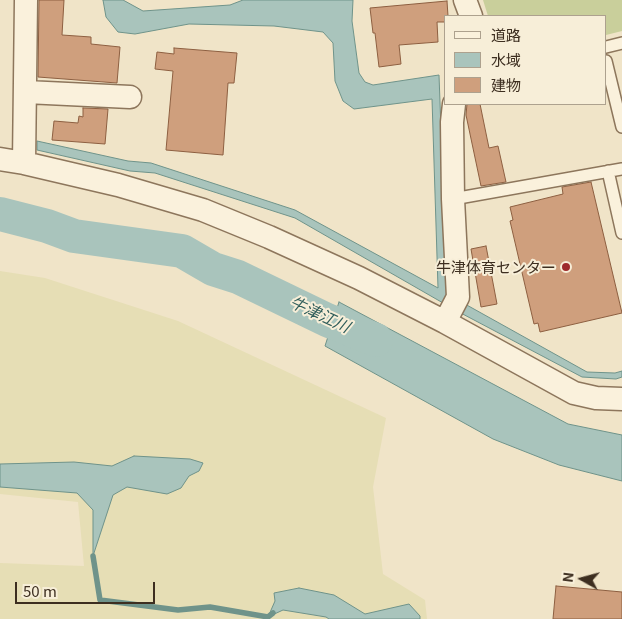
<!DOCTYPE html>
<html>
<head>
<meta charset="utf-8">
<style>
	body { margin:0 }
	#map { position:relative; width:622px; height:619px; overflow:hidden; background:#f0e4c8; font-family:Georgia,"Noto Sans JP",serif }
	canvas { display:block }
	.legend { position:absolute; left:444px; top:15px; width:162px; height:90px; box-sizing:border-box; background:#f7eed8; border:1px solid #ada18e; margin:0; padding:6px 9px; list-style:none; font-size:15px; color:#3d2e20 }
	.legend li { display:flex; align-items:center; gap:10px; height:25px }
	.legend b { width:25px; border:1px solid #ada18e }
	.north { position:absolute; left:557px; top:554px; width:50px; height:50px; -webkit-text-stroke:4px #f7eed8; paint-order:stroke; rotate:277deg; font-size:14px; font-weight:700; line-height:20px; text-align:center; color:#3d2e20 }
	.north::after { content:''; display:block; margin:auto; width:18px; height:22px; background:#3d2e20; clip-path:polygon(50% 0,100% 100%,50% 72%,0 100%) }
	.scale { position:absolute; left:15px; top:582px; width:140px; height:22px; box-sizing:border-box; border:2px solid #3d2e20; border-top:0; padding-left:6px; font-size:15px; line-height:18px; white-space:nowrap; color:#3d2e20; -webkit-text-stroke:4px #f7eed8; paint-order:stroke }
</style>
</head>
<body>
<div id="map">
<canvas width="622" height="619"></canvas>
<ul class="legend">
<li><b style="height:6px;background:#faf1dc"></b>道路</li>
<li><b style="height:14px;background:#a9c4bc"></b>水域</li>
<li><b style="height:14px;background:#cf9f7d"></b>建物</li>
</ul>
<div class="north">N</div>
<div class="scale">50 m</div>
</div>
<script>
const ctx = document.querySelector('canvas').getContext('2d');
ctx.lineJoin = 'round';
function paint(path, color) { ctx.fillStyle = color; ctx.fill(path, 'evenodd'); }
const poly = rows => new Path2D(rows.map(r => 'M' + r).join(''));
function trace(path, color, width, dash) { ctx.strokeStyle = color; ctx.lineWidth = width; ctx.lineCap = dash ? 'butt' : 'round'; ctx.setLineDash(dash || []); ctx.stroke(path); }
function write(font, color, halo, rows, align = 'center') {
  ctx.font = font + ' Georgia,"Noto Sans JP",serif'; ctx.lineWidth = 4; ctx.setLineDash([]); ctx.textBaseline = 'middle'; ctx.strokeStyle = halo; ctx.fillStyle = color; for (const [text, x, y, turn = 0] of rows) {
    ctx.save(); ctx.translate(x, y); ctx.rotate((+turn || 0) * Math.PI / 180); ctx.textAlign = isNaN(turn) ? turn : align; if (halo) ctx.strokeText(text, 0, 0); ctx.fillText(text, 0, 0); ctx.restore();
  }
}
paint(poly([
	[0,271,45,278,178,321,386,418,373,487,383,574,425,600,427,619,0,619,0,563,84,566,78,502,0,494]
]), '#e6deb5');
paint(poly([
	[483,0,622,0,622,31,606,35,606,16,488,16]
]), '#c9cf9b');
const water = poly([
	[103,0,123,0,143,11,230,5,243,0,353,0,352,21,359,73,365,82,373,85,439,75,447,294,587,372,615,373,622,371,622,377,616,379,582,377,457,311,295,218,155,173,130,171,37,150,37,141,128,161,151,163,295,210,438,288,432,99,354,109,343,101,335,81,333,43,323,32,274,26,189,24,135,34,118,32,106,17,103,0],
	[339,302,568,424,622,435,622,481,559,465,493,439,325,346,339,302],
	[134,456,190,459,203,463,199,471,189,476,181,488,167,494,127,487,113,495,93,556,93,510,77,493,0,487,0,464,74,462,112,466,134,456],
	[299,588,334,595,365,614,409,604,420,616,420,619,329,619,326,617,283,610,268,617,275,601,274,593,299,588]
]);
paint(water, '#a9c4bc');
trace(water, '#6f938a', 1);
trace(poly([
	[93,556,100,600,178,610,210,607,268,617,273,613]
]), '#6f938a', 5.5);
trace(poly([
	[0,214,47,226,74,236,182,251,213,269,238,277,327,320,376,340]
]), '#a9c4bc', 34);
const building = poly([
	[39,0,64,0,62,35,91,37,91,44,120,47,117,83,38,77,39,0],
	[447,1,448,16,446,16,446,22,437,22,438,42,399,45,401,64,379,67,375,33,373,33,370,8,447,1],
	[174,48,237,53,234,83,228,83,223,155,166,150,173,71,155,69,157,52,174,54,174,48],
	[467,104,480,104,489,148,498,146,506,182,481,186,466,115,467,104],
	[83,108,108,109,105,144,52,140,54,121,78,123,79,116,83,117,83,108],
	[591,182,622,313,540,332,538,323,534,324,510,221,513,220,510,207,563,194,562,187,591,182],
	[486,246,497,304,481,307,471,249,486,246],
	[556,586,622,592,622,619,553,619,556,586]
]);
paint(building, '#cf9f7d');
trace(building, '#8d5f41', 1);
const service = poly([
	[606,47,622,43],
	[606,61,622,127],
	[608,171,622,233],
	[453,199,622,169]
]);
const minor = poly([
	[465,0,471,16],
	[26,92,130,97],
	[0,159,24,163,118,185,203,210,269,237,359,278,445,322,574,393,596,398,622,399],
	[24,163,26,0],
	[445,322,458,297,453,199,452,122,454,104]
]);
trace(service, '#8d765c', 14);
trace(minor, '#8d765c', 25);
trace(service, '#faf1dc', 11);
trace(minor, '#faf1dc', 22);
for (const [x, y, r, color] of [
	[566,267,5,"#9e2a2b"]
]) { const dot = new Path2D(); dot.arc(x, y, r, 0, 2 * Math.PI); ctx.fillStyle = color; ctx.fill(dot); trace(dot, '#f7eed8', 2); }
write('15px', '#3d2e20', '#f7eed8', [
	["牛津体育センター",556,267]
], 'right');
write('italic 16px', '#2f5d5a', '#f7eed8', [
	["牛津江川",320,314,25]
]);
</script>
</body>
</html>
